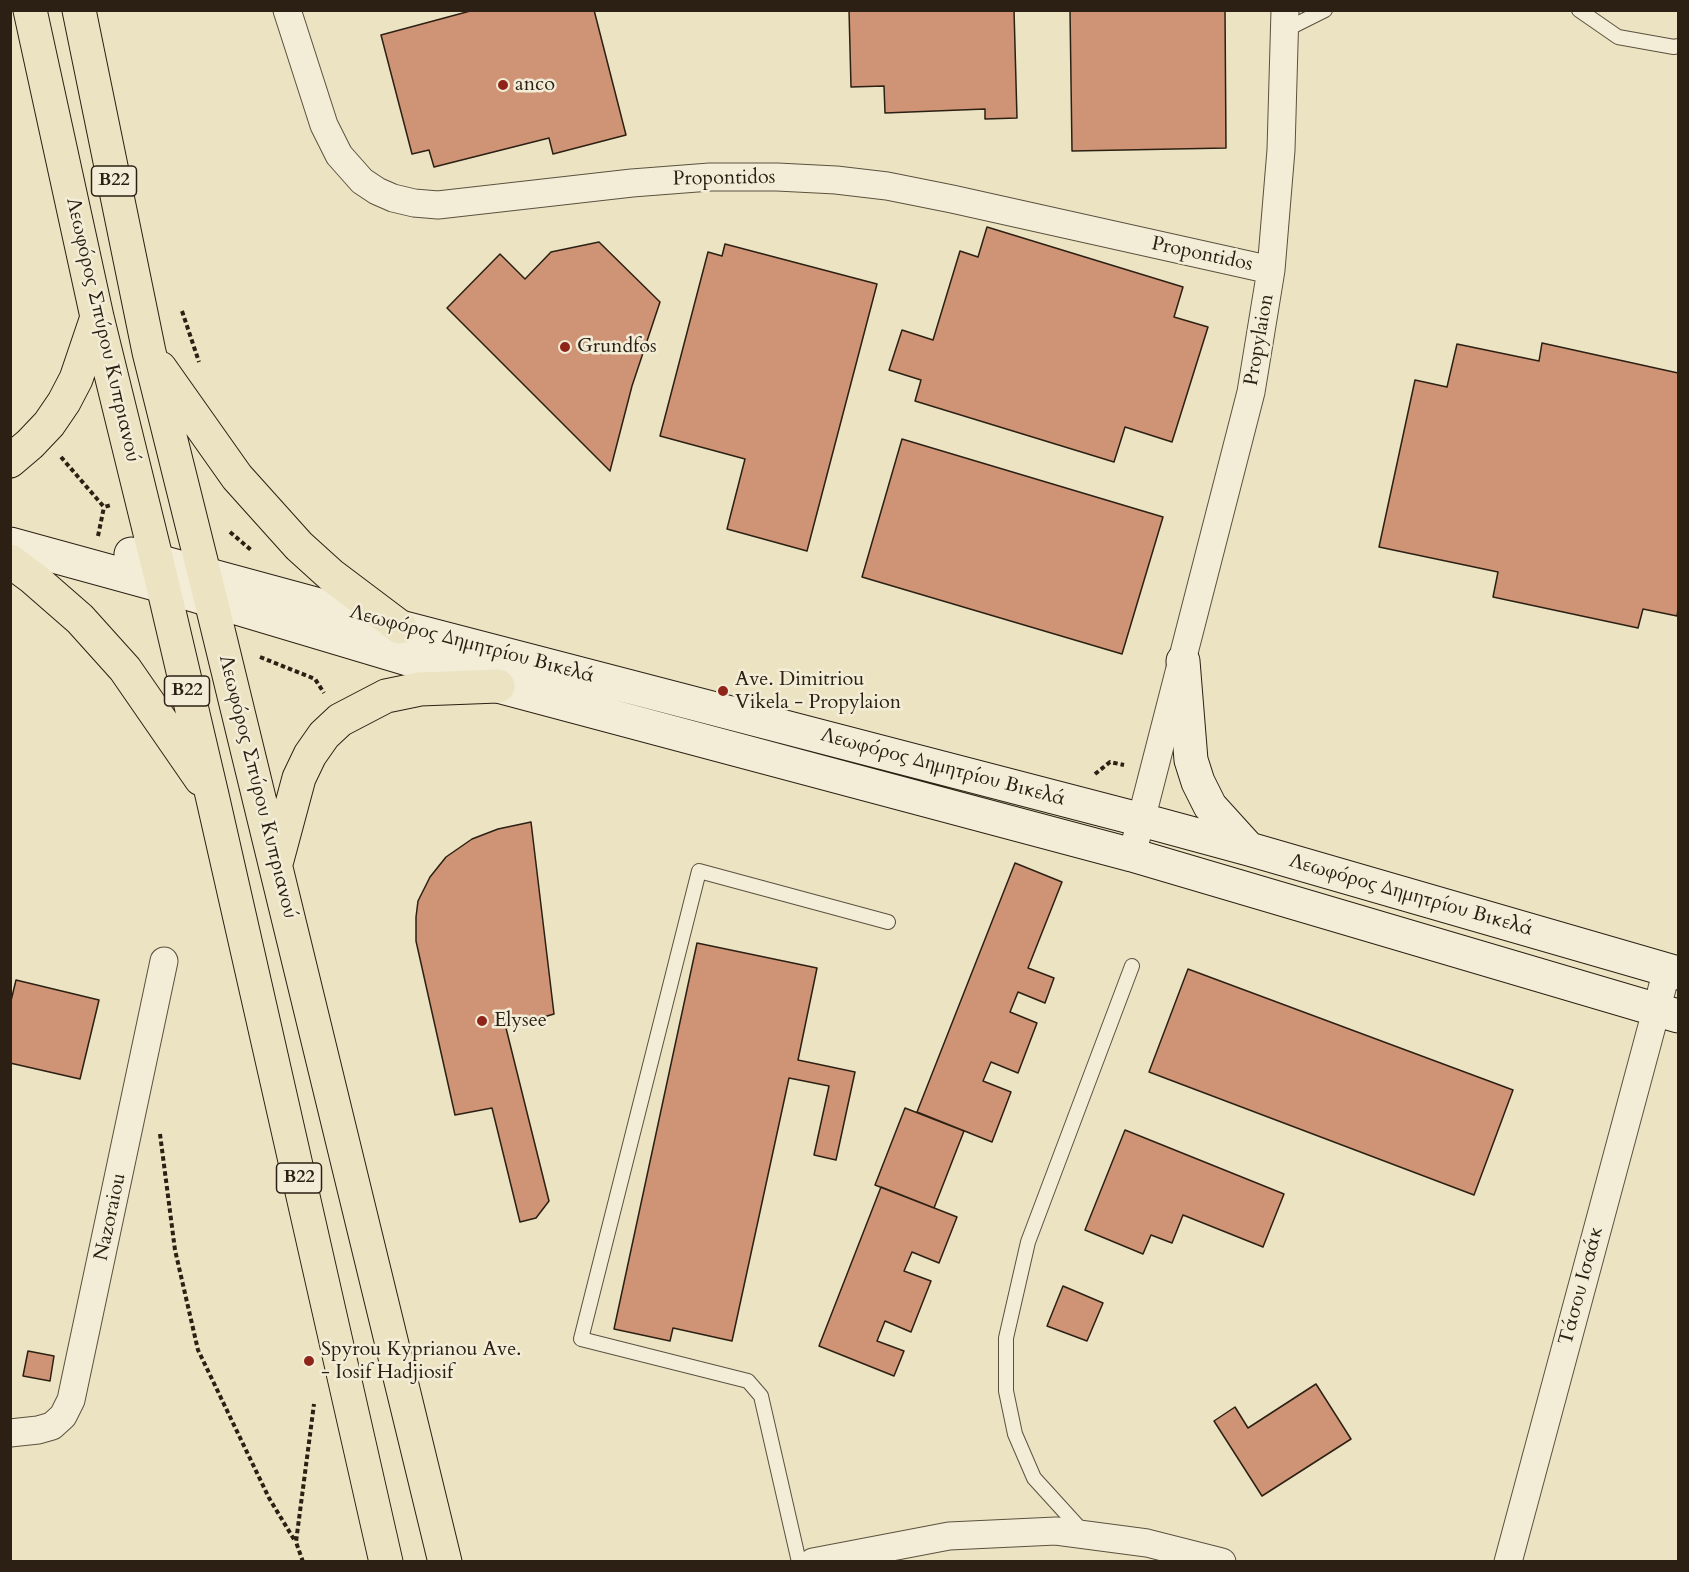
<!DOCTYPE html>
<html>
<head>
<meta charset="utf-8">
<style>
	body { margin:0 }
	#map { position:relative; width:1689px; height:1572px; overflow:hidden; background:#ece3c2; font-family:Cardo,serif }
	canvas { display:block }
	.frame { position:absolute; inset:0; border:12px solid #2b2013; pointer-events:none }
</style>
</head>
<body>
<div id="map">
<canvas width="1689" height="1572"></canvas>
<div class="frame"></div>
</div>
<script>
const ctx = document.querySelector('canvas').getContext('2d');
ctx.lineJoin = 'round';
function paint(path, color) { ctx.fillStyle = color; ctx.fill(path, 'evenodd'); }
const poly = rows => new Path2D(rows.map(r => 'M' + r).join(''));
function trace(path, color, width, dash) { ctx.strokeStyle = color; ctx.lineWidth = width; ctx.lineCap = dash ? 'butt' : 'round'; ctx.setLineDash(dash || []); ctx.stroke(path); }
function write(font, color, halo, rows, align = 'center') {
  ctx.font = font + ' Cardo,serif'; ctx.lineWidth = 5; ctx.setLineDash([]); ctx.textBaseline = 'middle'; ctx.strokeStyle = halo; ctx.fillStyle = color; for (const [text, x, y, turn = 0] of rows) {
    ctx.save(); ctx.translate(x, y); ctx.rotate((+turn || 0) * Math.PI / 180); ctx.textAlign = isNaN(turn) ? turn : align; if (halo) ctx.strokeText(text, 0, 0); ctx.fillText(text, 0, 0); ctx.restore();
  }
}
const building = poly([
	[474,10,594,10,626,135,553,154,549,138,434,167,429,150,412,154,381,35,474,10],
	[849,10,1014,10,1017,118,985,119,985,109,885,113,884,86,851,87,849,10],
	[1070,10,1225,10,1226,148,1072,151,1070,10],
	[987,227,1183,287,1174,317,1208,327,1172,442,1125,427,1114,462,915,401,921,380,889,370,902,330,933,340,960,251,978,257,987,227],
	[599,242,660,302,632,386,610,471,447,308,500,254,525,279,551,252,599,242],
	[725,244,877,284,807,551,727,529,745,459,660,436,708,252,722,256,725,244],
	[1542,343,1678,373,1678,609,1677,616,1643,609,1638,628,1493,597,1498,572,1379,547,1415,380,1447,387,1457,344,1539,361,1542,343],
	[902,439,1163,517,1122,654,862,577,902,439],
	[531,822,554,1014,506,1028,549,1201,536,1218,520,1222,492,1108,455,1115,416,941,416,917,418,901,430,877,446,857,472,839,498,829,531,822],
	[1015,863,1062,882,1028,968,1054,978,1045,1003,1018,992,1010,1012,1037,1023,1018,1073,991,1062,983,1081,1011,1092,992,1142,917,1112,1015,863],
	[697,943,817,968,798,1060,855,1072,836,1160,814,1155,829,1086,789,1078,732,1341,673,1328,670,1341,614,1329,697,943],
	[1188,969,1513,1090,1474,1195,1149,1072,1188,969],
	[16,980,99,1000,80,1079,10,1063,10,1005,16,980],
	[905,1108,964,1131,934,1208,875,1185,905,1108],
	[1125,1130,1284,1194,1263,1247,1183,1215,1172,1243,1151,1235,1143,1254,1085,1230,1125,1130],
	[881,1187,957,1217,939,1263,912,1252,904,1271,931,1281,911,1332,885,1321,877,1341,904,1351,894,1376,819,1346,881,1187],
	[1063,1286,1103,1303,1087,1341,1047,1326,1063,1286],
	[28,1351,54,1356,50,1381,23,1376,28,1351],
	[1316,1384,1351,1439,1262,1496,1214,1421,1235,1407,1248,1428,1316,1384]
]);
paint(building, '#ce9475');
trace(building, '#2b2013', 1.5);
const lane = poly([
	[1579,10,1618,37,1674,47,1678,46],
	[1285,30,1325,10],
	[1084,1533,1034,1478,1015,1434,1006,1391,1006,1338,1028,1242,1132,966],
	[799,1562,761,1396,748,1381,581,1339,699,871,888,922]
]);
const street = poly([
	[287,10,324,125,339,155,362,181,377,191,393,198,414,203,438,205,632,183,710,177,777,177,836,180,887,186,952,199,1271,270],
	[1132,855,1251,392,1271,270,1281,150,1285,10],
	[10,1433,38,1430,52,1426,63,1416,71,1400,164,961],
	[813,1562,949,1536,1056,1531,1147,1543,1222,1562],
	[1508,1562,1667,970]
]);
const secondary = poly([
	[10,544,163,586,498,686,1132,855,1678,1016],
	[131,554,400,627,1142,820,1249,849,1678,973],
	[1183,661,1191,760,1198,782,1210,806,1249,849]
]);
const primary = poly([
	[30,10,97,317,163,586,212,795,386,1562],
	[79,10,149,352,211,601,445,1562],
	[160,368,237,477,299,546,331,575,400,627],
	[10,461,30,444,49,424,64,402,76,379,97,317],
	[10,561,33,578,80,619,125,669,201,779],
	[277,860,299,778,310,755,324,735,340,720,386,696,420,689,498,686]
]);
trace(lane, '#5b513f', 16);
trace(street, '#5b513f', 29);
trace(secondary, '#2b2013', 35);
trace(primary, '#2b2013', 35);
trace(poly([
	[182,311,199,362],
	[61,457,104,507,111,505],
	[230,532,251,550],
	[98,536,104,507],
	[260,657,315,679,324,693],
	[1095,774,1110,762,1124,765],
	[160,1134,175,1250,198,1350,269,1498,295,1541],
	[303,1562,296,1542,314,1404]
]), '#2b2013', 4, [4.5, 3]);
trace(lane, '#f3edd7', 14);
trace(street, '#f3edd7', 27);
trace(secondary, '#f3edd7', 33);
trace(primary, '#ece3c2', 33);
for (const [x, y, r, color] of [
	[503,85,6,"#8f2418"],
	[565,347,6,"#8f2418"],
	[723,691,6,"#8f2418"],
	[482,1021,6,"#8f2418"],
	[309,1361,6,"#8f2418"]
]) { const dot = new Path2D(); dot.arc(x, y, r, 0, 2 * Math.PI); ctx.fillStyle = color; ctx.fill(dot); trace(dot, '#f3edd7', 2); }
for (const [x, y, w] of [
	[114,181,45],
	[187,691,45],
	[299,1178,45]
]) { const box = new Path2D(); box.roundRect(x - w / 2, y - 15, w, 30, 4.5); ctx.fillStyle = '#f3edd7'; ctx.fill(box); trace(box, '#2b2013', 1.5); }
write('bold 18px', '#2b2013', null, [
	["B22",114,181],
	["B22",187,691],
	["B22",299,1178]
]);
write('20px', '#2b2013', '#f3edd7', [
	["anco",515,85],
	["Grundfos",577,347],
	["Ave. Dimitriou",735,680],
	["Vikela - Propylaion",735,703],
	["Elysee",494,1021],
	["Spyrou Kyprianou Ave.",321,1350],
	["- Iosif Hadjiosif",321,1373]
], 'left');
write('20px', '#2b2013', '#f3edd7', [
	["Propontidos",724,179,-1],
	["Propontidos",1202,255,12],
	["Λεωφόρος Σπύρου Κυπριανού",102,330,77],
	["Propylaion",1260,340,-80],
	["Λεωφόρος Δημητρίου Βικελά",472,645,15],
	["Λεωφόρος Δημητρίου Βικελά",943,768,15],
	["Λεωφόρος Σπύρου Κυπριανού",257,787,76],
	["Λεωφόρος Δημητρίου Βικελά",1411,896,16],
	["Nazoraiou",111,1217,-78],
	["Τάσου Ισαάκ",1582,1286,-75]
]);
</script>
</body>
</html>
